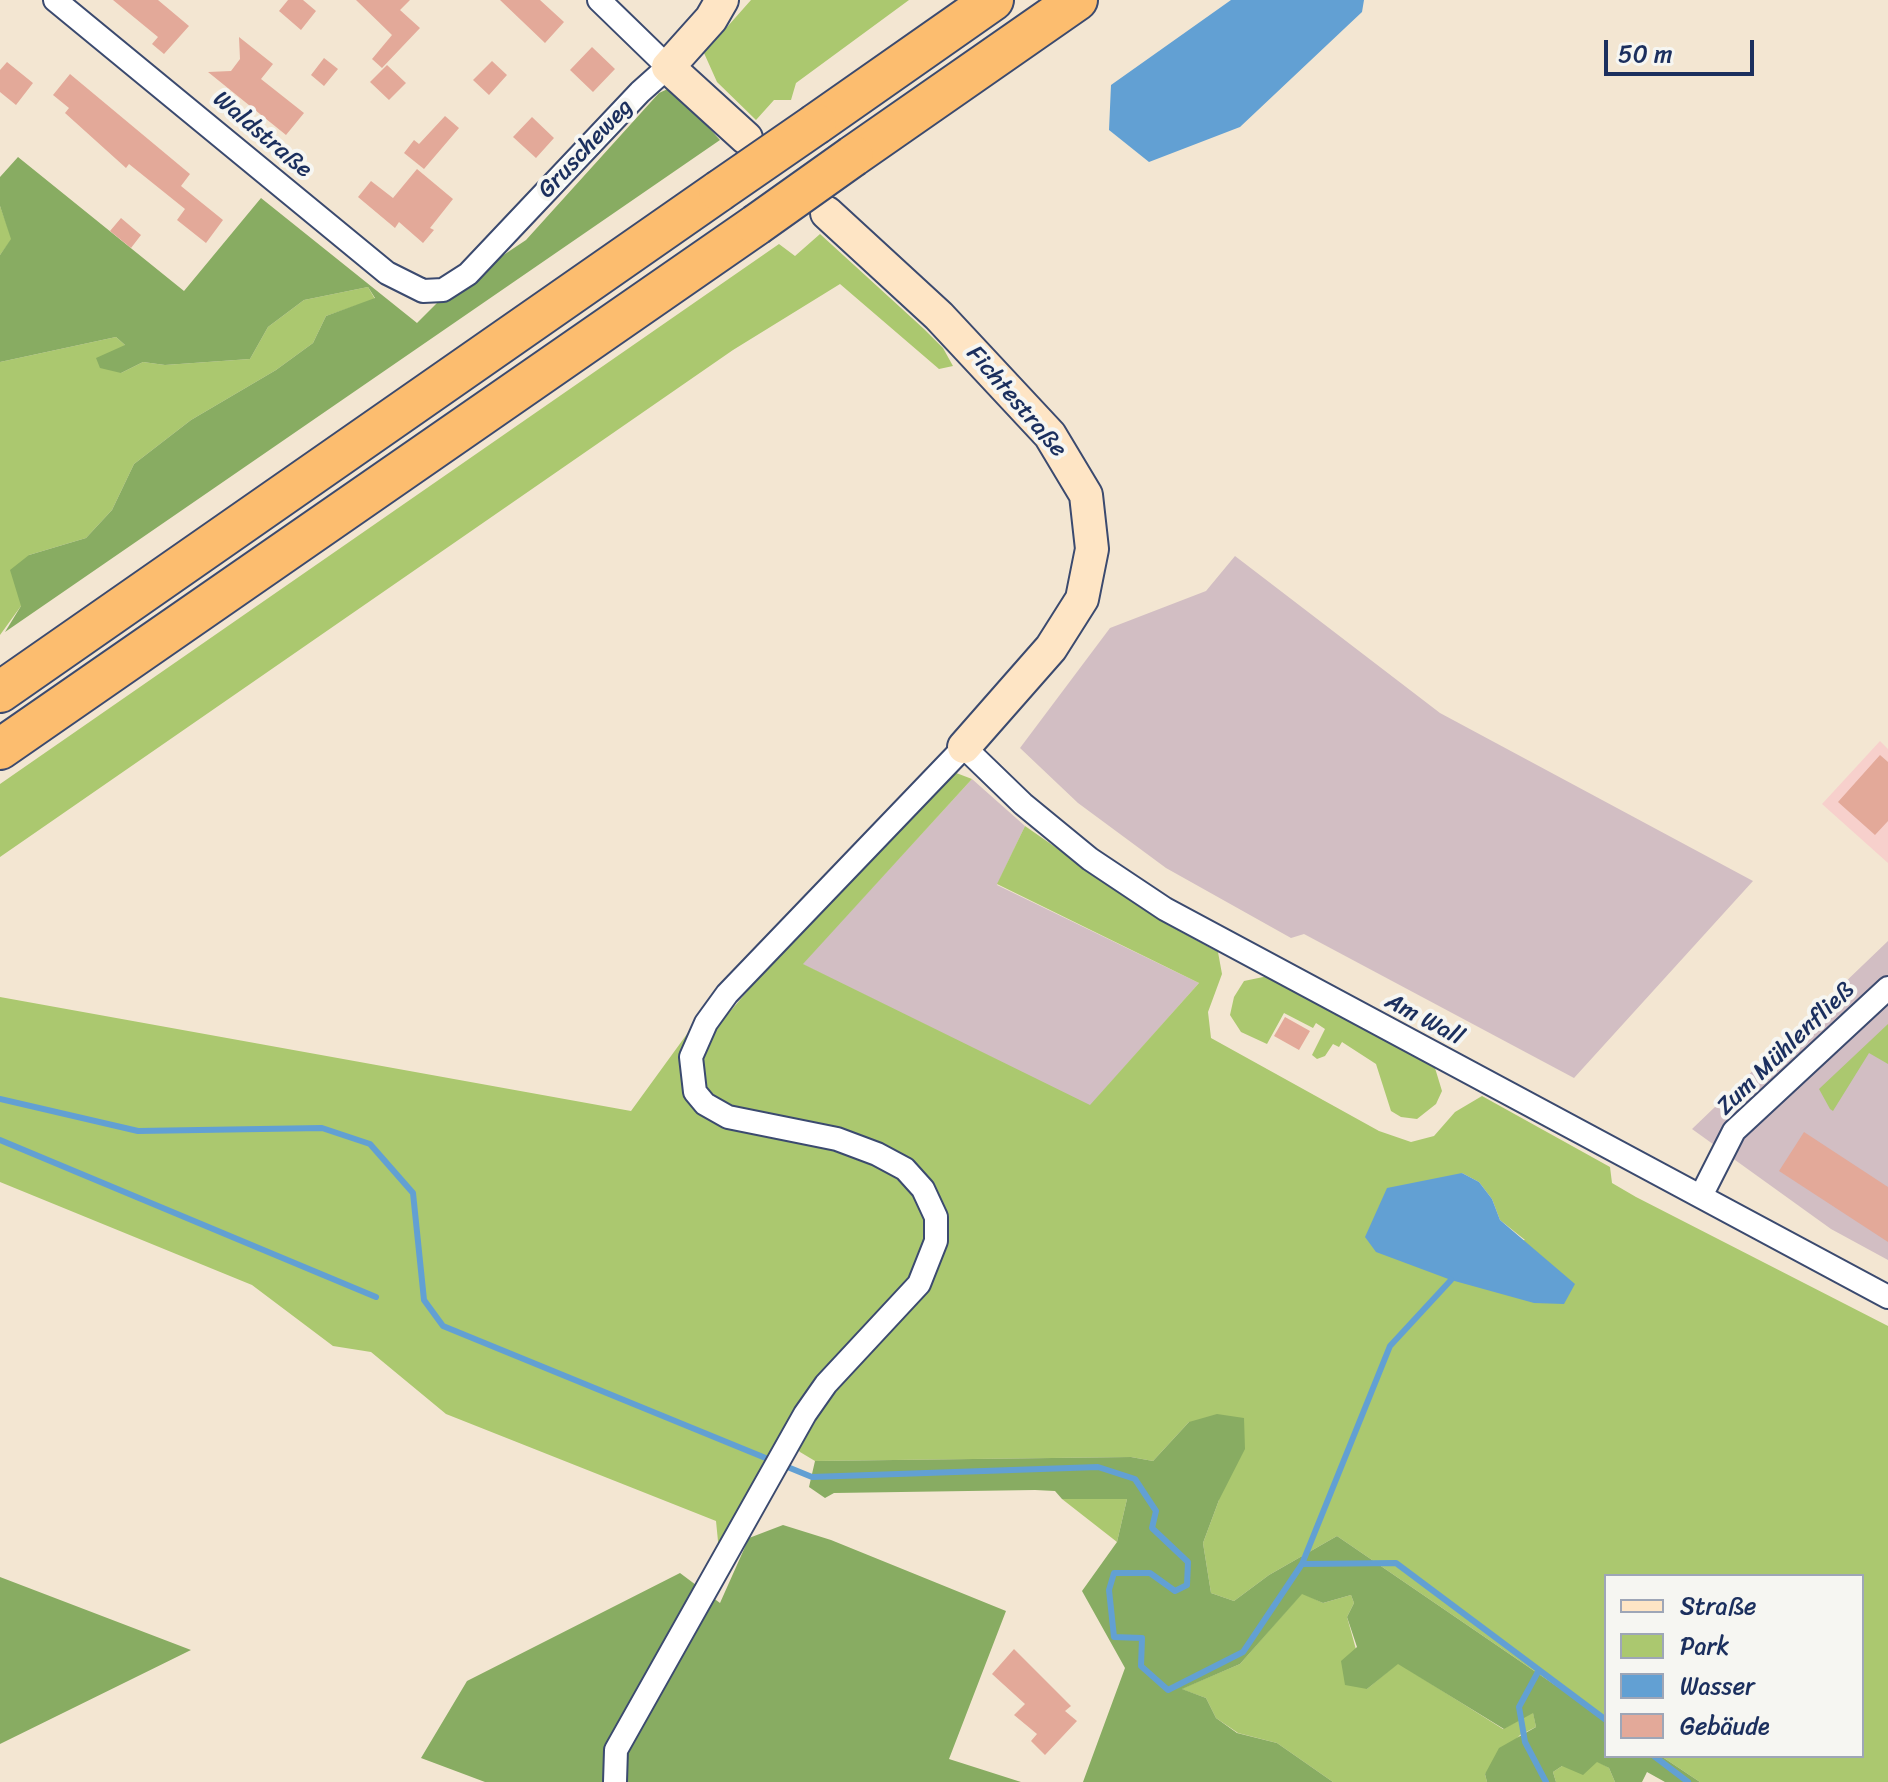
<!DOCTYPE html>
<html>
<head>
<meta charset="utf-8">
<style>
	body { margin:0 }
	#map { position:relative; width:1888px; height:1782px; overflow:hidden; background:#f3e6d2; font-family:Sriracha,sans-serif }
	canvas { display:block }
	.legend { position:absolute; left:1604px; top:1574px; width:260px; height:184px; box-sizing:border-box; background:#f6f6f2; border:2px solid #9ea6b7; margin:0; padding:10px 14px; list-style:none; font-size:24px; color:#1b2f5e }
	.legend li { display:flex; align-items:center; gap:16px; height:40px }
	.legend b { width:40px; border:2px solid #9ea6b7 }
	.scale { position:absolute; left:1604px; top:40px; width:150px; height:36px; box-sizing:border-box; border:4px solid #1b2f5e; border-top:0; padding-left:10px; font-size:24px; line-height:28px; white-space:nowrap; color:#1b2f5e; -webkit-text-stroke:6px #f6f6f2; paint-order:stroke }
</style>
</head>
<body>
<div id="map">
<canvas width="1888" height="1782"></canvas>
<ul class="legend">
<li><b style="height:10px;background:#fee5c5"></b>Straße</li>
<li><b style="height:22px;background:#abc86f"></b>Park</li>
<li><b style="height:22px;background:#62a0d3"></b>Wasser</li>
<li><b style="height:22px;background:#e3a999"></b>Gebäude</li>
</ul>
<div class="scale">50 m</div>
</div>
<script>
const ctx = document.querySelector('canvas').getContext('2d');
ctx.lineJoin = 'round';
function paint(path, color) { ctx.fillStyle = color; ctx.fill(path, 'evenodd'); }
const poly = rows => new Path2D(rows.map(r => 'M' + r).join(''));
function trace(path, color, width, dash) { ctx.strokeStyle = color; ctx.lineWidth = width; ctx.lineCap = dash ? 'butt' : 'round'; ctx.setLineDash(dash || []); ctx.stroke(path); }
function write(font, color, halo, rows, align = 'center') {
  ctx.font = font + ' Sriracha,sans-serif'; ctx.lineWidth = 8; ctx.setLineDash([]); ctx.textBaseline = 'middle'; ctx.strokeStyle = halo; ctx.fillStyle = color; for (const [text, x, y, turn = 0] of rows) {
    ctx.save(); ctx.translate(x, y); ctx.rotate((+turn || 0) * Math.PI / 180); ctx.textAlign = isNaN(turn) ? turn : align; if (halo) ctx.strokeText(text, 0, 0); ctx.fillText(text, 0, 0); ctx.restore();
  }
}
paint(poly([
	[1880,741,1888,749,1888,863,1822,804]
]), '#f7d0cc');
paint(poly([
	[1235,556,1440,713,1753,881,1574,1078,1304,934,1291,938,1166,868,1078,803,1020,748,1110,628,1206,591],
	[972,779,1025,826,997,885,1199,983,1090,1106,802,964],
	[1888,941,1888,1260,1831,1229,1692,1129]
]), '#d2bec3');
paint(poly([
	[751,0,909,0,796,83,791,100,774,100,756,120,717,82,704,53],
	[0,206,12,239,0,255],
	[820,234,924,329,943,348,953,366,939,369,840,284,733,350,0,857,0,784,779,244,795,256],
	[368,287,375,299,326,316,313,343,276,370,191,420,134,464,112,510,86,538,29,555,21,606,0,635,0,362,116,337,125,345,121,373,143,362,165,365,250,359,268,327,304,300],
	[951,771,972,779,803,964,1090,1105,1199,983,997,884,1025,826,1163,922,1218,952,1222,974,1208,1012,1211,1038,1379,1131,1411,1142,1434,1136,1455,1112,1482,1096,1610,1167,1612,1183,1636,1197,1888,1326,1888,1782,1700,1782,1661,1756,1862,1756,1862,1576,1606,1576,1606,1720,1337,1536,1269,1575,1234,1601,1211,1593,1203,1543,1219,1500,1189,1422,1153,1461,1131,1457,815,1461,800,1452,793,1444,841,1375,928,1287,933,1187,905,1156,869,1138,731,1108,710,1094,702,1078,702,1054,711,1034,778,955],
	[1462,1173,1479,1182,1492,1199,1500,1220,1525,1240,1376,1252],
	[1268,976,1435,1068,1442,1091,1436,1104,1417,1119,1401,1117,1391,1111,1376,1064,1342,1042,1339,1047,1333,1044,1325,1056,1317,1059,1312,1055,1325,1029,1316,1023,1313,1028,1284,1013,1267,1044,1241,1032,1230,1015,1234,997,1244,981],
	[0,997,631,1111,703,1012,681,1058,684,1090,888,1167,919,1199,925,1218,924,1249,910,1281,719,1551,716,1521,446,1414,371,1352,333,1346,252,1285,0,1182],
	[1888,1024,1888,1064,1869,1053,1833,1111,1830,1109,1819,1089],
	[1062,1499,1127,1499,1117,1542],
	[1302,1593,1323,1603,1351,1595,1354,1603,1347,1617,1367,1689,1398,1663,1503,1729,1533,1712,1536,1727,1520,1735,1485,1774,1487,1782,1333,1782,1277,1743,1238,1733,1216,1718,1206,1698,1181,1689,1240,1664],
	[1597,1761,1609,1768,1615,1782,1556,1782,1553,1772,1562,1766]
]), '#abc86f');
paint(poly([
	[672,87,720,140,5,632,21,606,10,570,29,555,86,538,112,510,134,464,191,420,276,370,313,343,326,316,375,298,368,287,304,300,268,327,250,359,165,365,143,362,121,373,100,368,96,358,125,345,116,337,0,362,0,255,11,239,0,206,0,177,18,157,184,291,261,198,417,323,448,292,526,240,659,93],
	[1217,1414,1244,1418,1245,1449,1219,1500,1203,1543,1211,1593,1234,1601,1269,1575,1337,1536,1606,1720,1606,1756,1661,1756,1700,1782,1665,1782,1647,1772,1642,1782,1615,1782,1609,1768,1597,1762,1583,1775,1562,1766,1553,1772,1556,1782,1487,1782,1485,1774,1499,1748,1536,1727,1533,1713,1504,1729,1398,1664,1367,1689,1345,1685,1341,1661,1357,1647,1347,1617,1354,1603,1351,1595,1323,1603,1302,1594,1240,1664,1182,1689,1206,1698,1216,1718,1237,1733,1277,1743,1333,1782,1083,1782,1125,1668,1082,1591,1117,1542,1127,1499,1062,1499,1055,1491,1035,1490,834,1493,825,1498,809,1487,815,1461,1131,1457,1153,1461,1189,1422],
	[783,1525,831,1540,1006,1611,949,1759,1021,1782,485,1782,421,1758,467,1681,680,1573,720,1603,749,1538],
	[0,1577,191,1650,0,1744]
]), '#88ac62');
paint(poly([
	[1231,0,1364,0,1362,12,1240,127,1149,162,1109,130,1111,85],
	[1462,1173,1479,1182,1492,1199,1500,1220,1575,1284,1564,1304,1534,1303,1451,1280,1376,1252,1365,1237,1387,1188]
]), '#62a0d3');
trace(poly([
	[0,1099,138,1131,322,1128,370,1144,413,1193,424,1300,443,1326,812,1477,1098,1467,1135,1479,1156,1511,1152,1528,1188,1562,1187,1585,1175,1591,1150,1573,1114,1573,1109,1590,1114,1637,1142,1638,1141,1666,1168,1690,1243,1652,1302,1564,1390,1346,1451,1280],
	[0,1140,376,1297],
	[1302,1564,1396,1563,1606,1720],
	[1539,1670,1519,1707,1525,1742,1546,1782],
	[1654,1756,1688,1782]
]), '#62a0d3', 6);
paint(poly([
	[113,0,158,0,189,26,164,54,152,44,158,37],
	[288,0,303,0,316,11,301,30,279,11],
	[356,0,410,0,400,10,420,28,382,68,372,59,392,35],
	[500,0,540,0,564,22,545,43],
	[239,37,273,64,261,79,304,113,286,135,208,72,231,71,240,59],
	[592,47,615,69,593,92,570,70],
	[324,58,338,69,324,86,311,75],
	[492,61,507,75,489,95,473,80],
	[7,62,33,83,16,105,0,92,0,70],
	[387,65,406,83,389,100,370,82],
	[70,74,190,174,181,186,223,220,206,243,177,220,185,209,129,164,126,168,65,113,69,108,53,95],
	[445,116,459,128,424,169,404,153,414,140,419,144],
	[532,117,554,138,536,158,513,137],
	[417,169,453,199,430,228,434,230,423,243,399,222,395,228,358,197,371,181,393,198],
	[121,218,141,235,131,248,110,231],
	[1880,755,1888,762,1888,821,1875,835,1838,802],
	[1285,1017,1310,1031,1299,1050,1274,1036],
	[1804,1132,1888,1187,1888,1242,1779,1171],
	[1014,1649,1071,1706,1065,1711,1077,1721,1045,1755,1031,1741,1037,1734,1014,1715,1025,1704,992,1674]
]), '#e3a999');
const street = poly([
	[55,0,387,273,423,291,443,290,468,274,640,92,668,67,599,0],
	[1702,1194,1734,1131,1888,988],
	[615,1782,616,1750,805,1414,826,1384,919,1284,936,1241,936,1217,923,1189,905,1169,877,1154,837,1139,728,1117,705,1104,695,1092,691,1057,706,1023,727,994,964,747,1023,804,1090,859,1165,909,1888,1297]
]);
const secondary = poly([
	[722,0,711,19,668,67,746,138],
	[827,213,939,316,1050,435,1086,495,1092,549,1082,599,1051,648,964,747]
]);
const highway = poly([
	[816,124,993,0],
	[853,156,1077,0],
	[0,692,719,191],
	[0,749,756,225]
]);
trace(street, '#3b4a6f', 26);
trace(secondary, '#3b4a6f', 36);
trace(highway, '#3b4a6f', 44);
trace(street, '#fff', 22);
trace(secondary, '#fee5c5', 32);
trace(highway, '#fcbd6f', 40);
const highwayBridge = poly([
	[719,191,816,124],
	[756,225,853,156]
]);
trace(highwayBridge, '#3b4a6f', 44, []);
trace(highwayBridge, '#fcbd6f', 40);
write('24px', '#1b2f5e', '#f6f6f2', [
	["Waldstraße",262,135,40],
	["Gruscheweg",586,149,-47],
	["Fichtestraße",1016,402,49],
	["Am Wall",1424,1020,28],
	["Zum Mühlenfließ",1786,1049,-44]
]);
</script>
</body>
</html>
